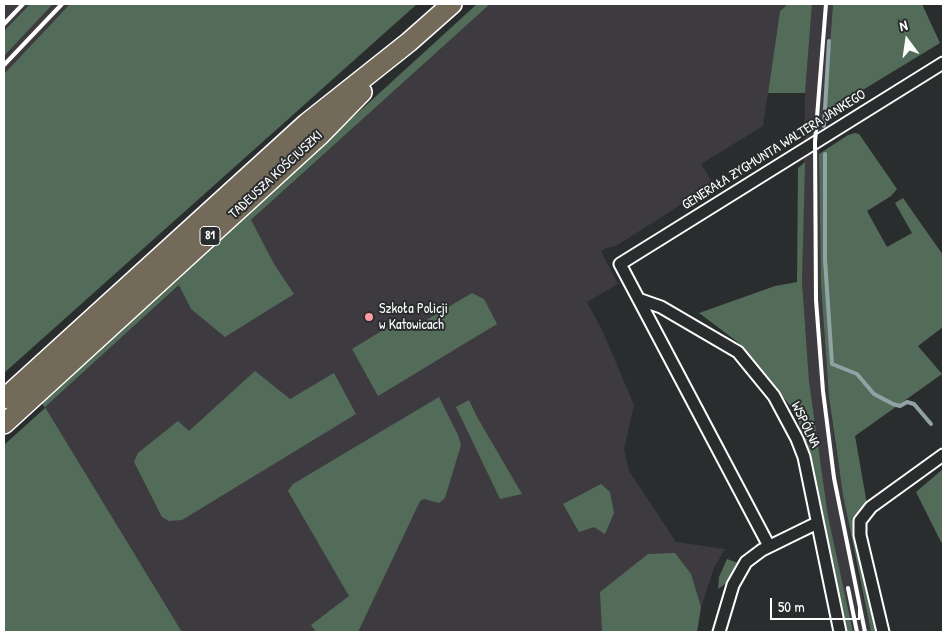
<!DOCTYPE html>
<html>
<head>
<meta charset="utf-8">
<style>
	body { margin:0 }
	#map { position:relative; width:947px; height:636px; overflow:hidden; background:#2a2d2e; font-family:"Patrick Hand",sans-serif }
	canvas { display:block }
	.frame { position:absolute; inset:0; border:5px solid #fff; pointer-events:none }
	.north { position:absolute; left:882px; top:15px; width:50px; height:50px; -webkit-text-stroke:4px #2a2d2e; paint-order:stroke; rotate:346deg; font-size:14px; font-weight:700; line-height:20px; text-align:center; color:#fff }
	.north::after { content:''; display:block; margin:auto; width:18px; height:22px; background:#fff; clip-path:polygon(50% 0,100% 100%,50% 72%,0 100%) }
	.scale { position:absolute; left:770px; top:598px; width:90px; height:22px; box-sizing:border-box; border:2px solid #fff; border-top:0; padding-left:6px; font-size:15px; line-height:18px; white-space:nowrap; color:#fff; -webkit-text-stroke:4px #2a2d2e; paint-order:stroke }
</style>
</head>
<body>
<div id="map">
<canvas width="947" height="636"></canvas>
<div class="frame"></div>
<div class="north">N</div>
<div class="scale">50 m</div>
</div>
<script>
const ctx = document.querySelector('canvas').getContext('2d');
ctx.lineJoin = 'round';
function paint(path, color) { ctx.fillStyle = color; ctx.fill(path, 'evenodd'); }
const poly = rows => new Path2D(rows.map(r => 'M' + r).join(''));
function trace(path, color, width, dash) { ctx.strokeStyle = color; ctx.lineWidth = width; ctx.lineCap = dash ? 'butt' : 'round'; ctx.setLineDash(dash || []); ctx.stroke(path); }
function write(font, color, halo, rows, align = 'center') {
  ctx.font = font + ' "Patrick Hand",sans-serif'; ctx.lineWidth = 4; ctx.setLineDash([]); ctx.textBaseline = 'middle'; ctx.strokeStyle = halo; ctx.fillStyle = color; for (const [text, x, y, turn = 0] of rows) {
    ctx.save(); ctx.translate(x, y); ctx.rotate((+turn || 0) * Math.PI / 180); ctx.textAlign = isNaN(turn) ? turn : align; if (halo) ctx.strokeText(text, 0, 0); ctx.fillText(text, 0, 0); ctx.restore();
  }
}
paint(poly([
	[4,4,30,4,4,31],
	[53,4,70,4,4,74,4,56],
	[490,4,788,4,780,11,763,126,701,164,713,184,616,246,606,248,601,251,618,284,587,302,603,332,634,405,624,449,629,471,676,542,725,549,714,568,701,607,697,632,182,632,45,407],
	[812,4,833,4,825,112,819,154,821,285,829,397,835,445,856,569,871,632,853,632,828,516,809,381,802,281,805,93]
]), '#3e3b40');
paint(poly([
	[30,4,53,4,4,56,4,31],
	[70,4,417,4,4,373,4,74],
	[477,4,490,4,251,220,274,264,294,294,225,337,191,309,179,285,45,407,182,632,4,632,4,445,45,408,41,402],
	[788,4,812,4,805,93,768,93,780,11],
	[833,4,922,4,940,43,825,113],
	[855,133,859,134,897,189,891,196,867,211,887,247,912,233,895,203,903,198,943,255,943,327,918,346,942,374,855,436,867,504,857,515,879,632,871,632,843,495,829,397,821,285,819,154,848,135],
	[805,162,802,281,809,381,828,516,853,632,843,632,797,414,739,343,699,313,775,286,797,282,798,168],
	[472,293,484,299,497,324,378,396,352,349,388,327,408,331],
	[255,371,290,399,334,373,356,414,182,520,169,521,162,517,134,462,138,453,178,421,189,431],
	[439,397,458,435,461,445,445,498,439,503,424,499,420,501,358,632,316,632,311,625,349,596,288,491,293,484],
	[469,400,477,417,522,494,500,499,456,407],
	[943,469,943,542,941,542,916,492],
	[601,484,610,492,614,513,605,534,594,527,579,532,563,504],
	[675,553,691,574,701,607,697,632,602,632,600,592,648,554],
	[727,559,738,563,728,582,718,589,719,577]
]), '#536c59');
trace(poly([
	[824,126,829,41],
	[825,154,825,260,832,364,857,374,874,394,893,404,900,406,907,402,914,404,931,424]
]), '#90a2a4', 4);
const minor = poly([
	[641,300,661,307,738,352,774,396,797,439,804,457,840,632],
	[769,546,620,264,943,63],
	[719,632,733,585,746,562,762,550,817,523],
	[883,632,860,535,860,521,871,507,943,455]
]);
const primary = poly([
	[4,399,307,123,409,42,452,4],
	[4,424,319,136,362,92]
]);
trace(minor, '#fff', 15);
trace(primary, '#fff', 22);
trace(minor, '#2a2d2e', 11);
trace(primary, '#746a5a', 19);
trace(poly([
	[826,4,815,142,816,300,823,391,834,478,865,632],
	[4,24,23,4],
	[4,65,62,4],
	[848,588,857,632]
]), '#fff', 4);
for (const [x, y, r, color] of [
	[369,317,5,"#ff9aa2"]
]) { const dot = new Path2D(); dot.arc(x, y, r, 0, 2 * Math.PI); ctx.fillStyle = color; ctx.fill(dot); trace(dot, '#2a2d2e', 2); }
for (const [x, y, w] of [
	[210,236,20]
]) { const box = new Path2D(); box.roundRect(x - w / 2, y - 9.5, w, 19, 4); ctx.fillStyle = '#2a2d2e'; ctx.fill(box); trace(box, '#fff', 1); }
write('bold 12px', '#fff', null, [
	["81",210,236]
]);
write('14px', '#fff', '#2a2d2e', [
	["GENERAŁA ZYGMUNTA WALTERA JANKEGO",774,150,-32],
	["TADEUSZA KOŚCIUSZKI",276,175,-43],
	["WSPÓLNA",805,425,64]
]);
write('14px', '#fff', '#2a2d2e', [
	["Szkoła Policji",379,309],
	["w Katowicach",379,325]
], 'left');
</script>
</body>
</html>
